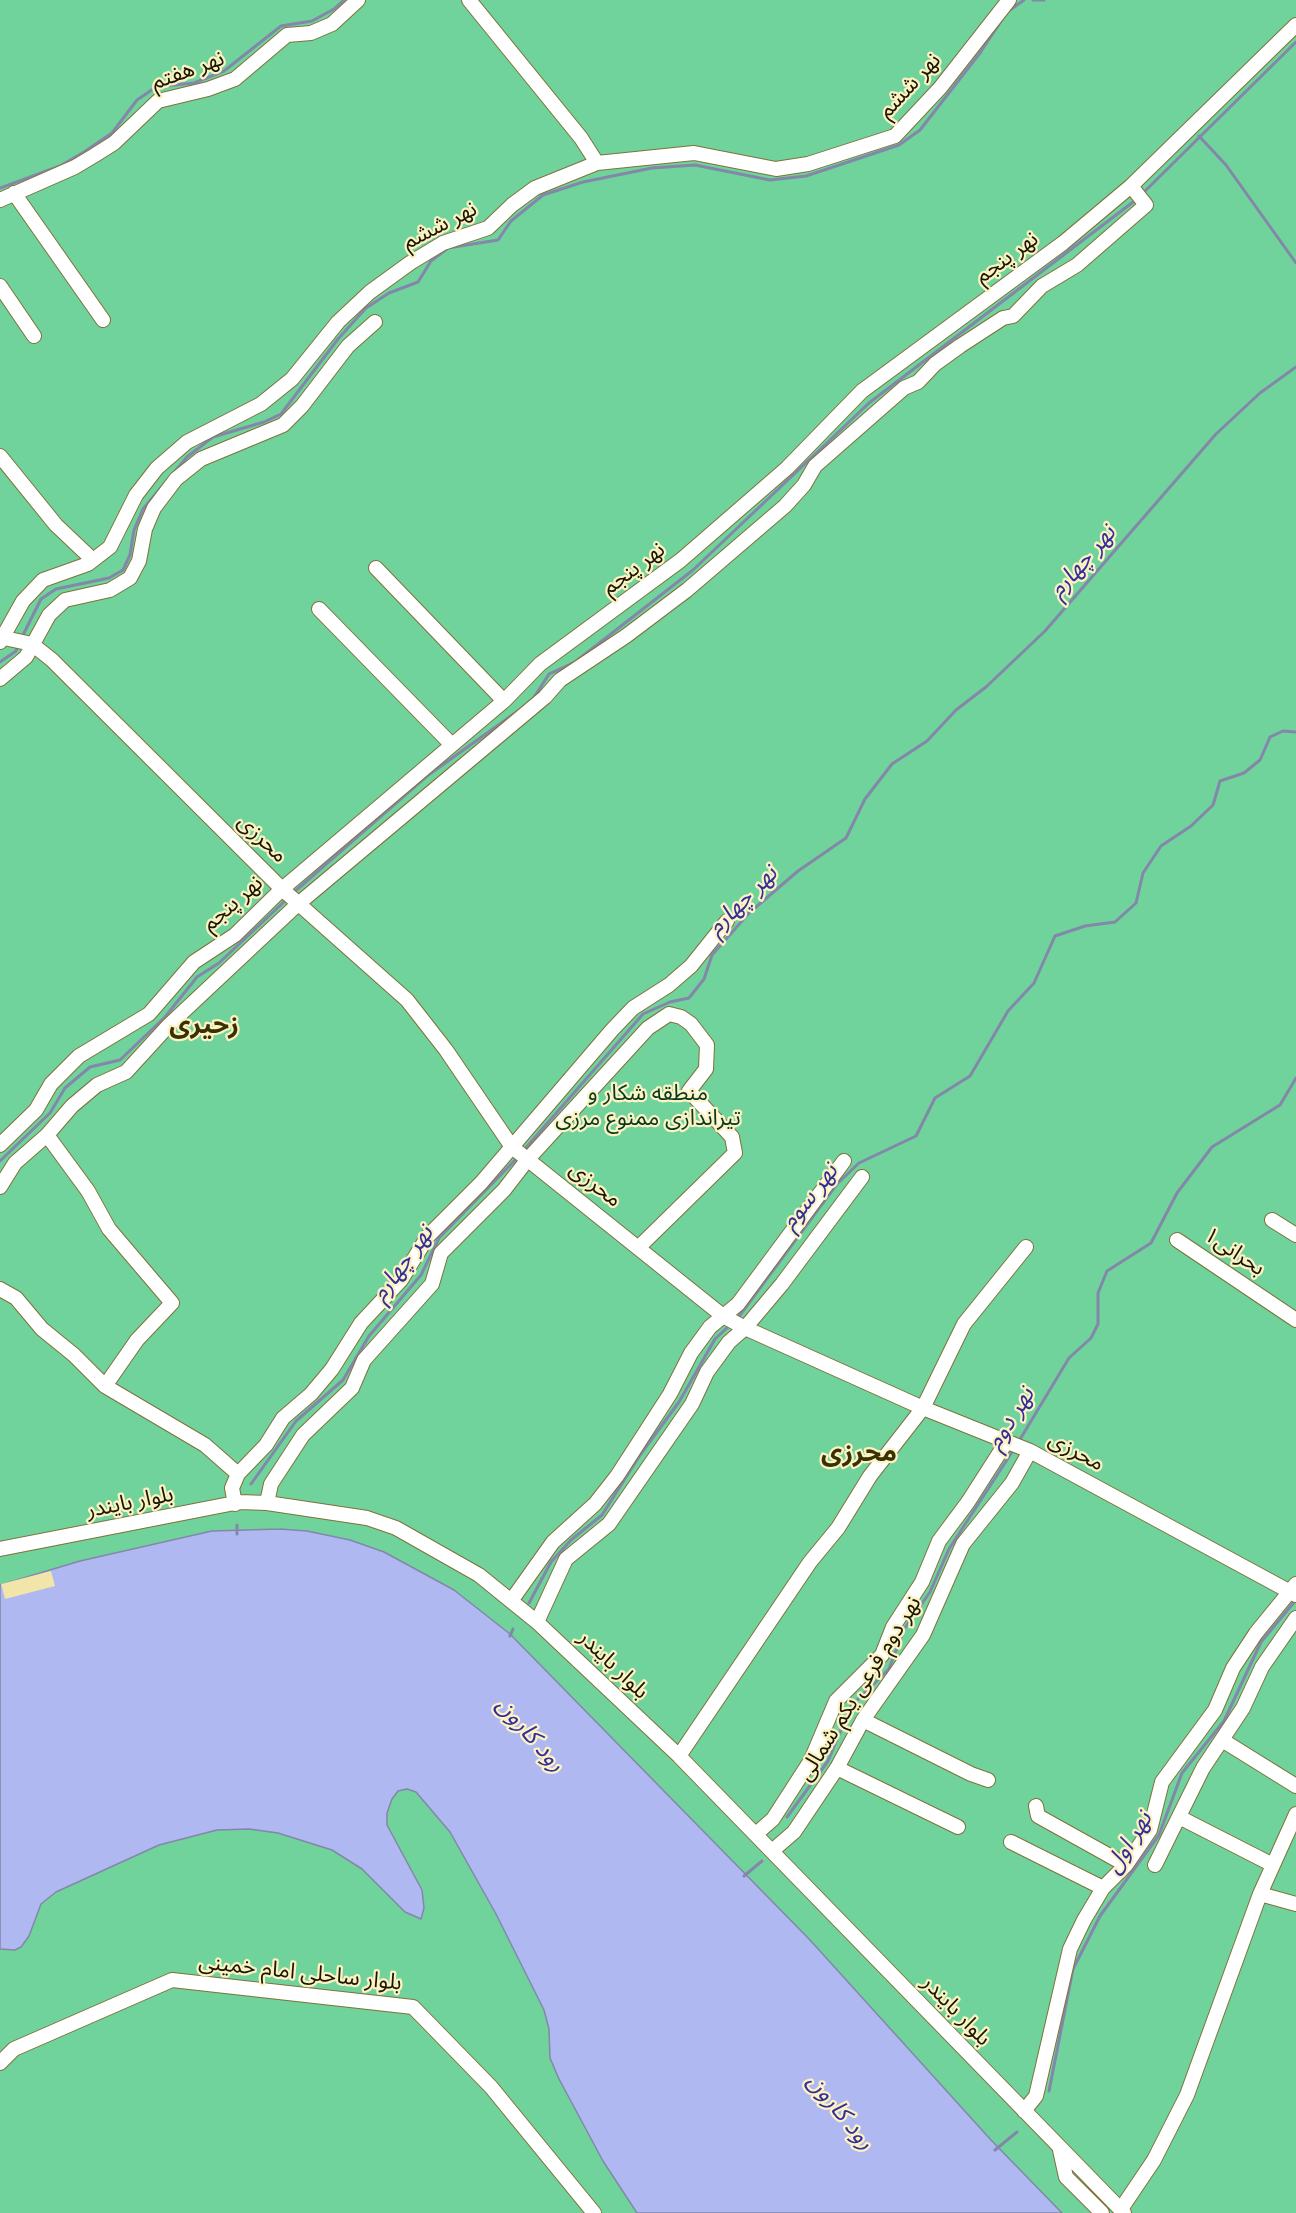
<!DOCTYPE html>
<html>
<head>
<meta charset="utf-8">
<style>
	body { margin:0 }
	canvas { display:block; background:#f2e5aa }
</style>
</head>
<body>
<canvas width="1296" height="2213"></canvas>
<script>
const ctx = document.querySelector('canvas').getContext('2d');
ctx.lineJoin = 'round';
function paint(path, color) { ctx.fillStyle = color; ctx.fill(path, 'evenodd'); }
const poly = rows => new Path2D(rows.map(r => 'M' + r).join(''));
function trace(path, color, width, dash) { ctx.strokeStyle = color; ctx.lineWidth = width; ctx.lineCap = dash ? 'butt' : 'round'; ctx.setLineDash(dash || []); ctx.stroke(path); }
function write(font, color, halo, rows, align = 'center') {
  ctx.font = font + ' "Space Grotesk","Noto Sans Arabic",sans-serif'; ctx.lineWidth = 4.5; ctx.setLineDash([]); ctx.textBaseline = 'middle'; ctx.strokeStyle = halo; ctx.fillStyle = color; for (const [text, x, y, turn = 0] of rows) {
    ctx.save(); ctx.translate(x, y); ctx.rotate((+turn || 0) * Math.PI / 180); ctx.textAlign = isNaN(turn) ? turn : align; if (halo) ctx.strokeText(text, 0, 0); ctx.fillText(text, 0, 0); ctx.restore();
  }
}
paint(poly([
	[0,0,1296,0,1296,2213,0,2213]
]), '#70d39b');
const water = poly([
	[280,1529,307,1531,350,1540,384,1552,454,1590,510,1634,810,1940,991,2140,1062,2213,637,2213,603,2161,559,2079,550,2058,549,2029,544,2010,496,1914,450,1832,416,1792,407,1789,398,1791,392,1799,387,1813,387,1825,422,1890,424,1908,421,1919,405,1912,362,1869,332,1850,278,1833,249,1829,217,1830,159,1845,56,1892,41,1904,29,1936,21,1947,15,1950,0,1949,0,1585,80,1561,212,1531,280,1529]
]);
paint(water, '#afb8f1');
trace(water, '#8387a9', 1.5);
paint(poly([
	[51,1571,55,1586,5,1599,1,1584]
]), '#f2e5aa');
trace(poly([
	[1033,0,1044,0],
	[1007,12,1024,0],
	[1199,136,1226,165,1296,263],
	[0,188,60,166,84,152,112,133,137,100,156,87,194,83,224,71,281,26,312,21,334,9,344,0],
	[1142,194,1296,42],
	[22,637,41,599,56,589,109,578,123,570,130,555,134,530,143,509,187,457,213,437,264,422,281,414,338,339,366,308,389,293,418,282,431,261,448,248,498,240,511,221,543,195,583,182,652,168,695,165,770,180,806,176,899,145,920,130,980,53,1003,18],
	[0,662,16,651,18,646],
	[531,702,549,674,575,662,693,570,869,403,1137,199],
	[293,893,427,776,518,711],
	[523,1151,643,1014,670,1002,689,998,704,979,712,955,749,913,798,871,846,838,865,799,892,764,927,741,956,710,986,687,1045,631,1216,434,1260,393,1296,367],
	[0,1161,50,1113,65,1088,90,1067,120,1060,165,1017,197,977,219,963,288,898],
	[737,1319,837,1184,859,1163,916,1136,935,1098,970,1076,1008,1011,1034,983,1055,936,1085,926,1115,922,1136,903,1143,873,1161,846,1191,826,1213,805,1220,781,1244,773,1260,760,1270,737,1283,731,1296,732],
	[1019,1441,1069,1358,1091,1338,1098,1324,1098,1293,1107,1271,1151,1243,1177,1193,1212,1147,1280,1105,1296,1078],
	[251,1484,296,1421,343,1380,369,1336,421,1275,439,1238,519,1156],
	[237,1534,237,1525],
	[529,1603,551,1562,571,1540,602,1515,640,1455,679,1402,715,1339,730,1325],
	[510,1636,513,1629],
	[787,1817,828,1761,851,1706,889,1669,904,1629,930,1592,949,1549,1014,1449],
	[744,1876,762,1861],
	[1049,2091,1073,1969,1100,1916,1159,1835,1182,1773,1224,1721,1261,1642,1296,1600],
	[995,2150,1017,2132]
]), '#8387a9', 3);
const minor = poly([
	[469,0,581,138,597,163],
	[14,193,103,320],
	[0,200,75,167,95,155,114,143,158,101,208,89,235,79,287,35,311,33,332,24,358,0],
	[0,286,34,336],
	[0,456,56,525,93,560],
	[376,568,504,701],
	[319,609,451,744],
	[0,637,32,644,52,660,282,889,407,1000,446,1050,512,1147,723,1316,745,1328,923,1408,1030,1451,1296,1595],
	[0,642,23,601,43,580,88,564,110,547,136,495,157,468,187,442,261,404,292,379,338,322,370,292,410,263,443,243,488,228,512,205,535,188,597,163,694,153,776,169,808,164,895,136,940,88,1009,0],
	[0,679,26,657,49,615,65,600,110,590,130,578,139,561,145,529,154,508,176,479,201,459,283,425,302,406,348,346,375,322],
	[47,1135,88,1191,109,1229,172,1303,137,1340,105,1386,205,1445,238,1474],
	[0,1145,36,1110,51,1084,79,1056,149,1014,194,962,235,935,282,889,504,701,540,664,681,560,787,468,862,391,1063,243,1131,186,1296,25],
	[0,1187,15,1163,47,1135,72,1106,97,1085,126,1072,169,1025,298,904,545,697,560,680,626,636,687,590,785,506,804,485,815,466,904,388,918,382,935,364,960,346,1003,318,1013,316,1042,286,1077,265,1146,205,1131,186],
	[1272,1220,1296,1235],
	[1177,1240,1296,1320],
	[0,1289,16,1298,42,1329,74,1355,105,1386],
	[267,1503,271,1484,303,1435,352,1388,364,1360,432,1284,441,1253,504,1190,528,1159,648,1028,669,1014,681,1017,691,1024,707,1045,706,1069,689,1091,732,1137,735,1153,640,1246],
	[235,1504,232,1488,238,1474,266,1445,283,1418,311,1394,332,1369,361,1323,401,1280,428,1236,481,1183,612,1030,633,1008,669,985,691,966,727,921],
	[0,1549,240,1502,267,1503,367,1518,396,1528,479,1575,537,1622,679,1756,1124,2213],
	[511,1601,553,1542,595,1504,617,1476,670,1394,691,1353,710,1327,738,1304,844,1161],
	[537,1622,566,1559,609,1524,692,1404,707,1372,729,1342,745,1328,782,1284,862,1177],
	[863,1720,971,1774,988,1780],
	[1222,1740,1296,1786],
	[679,1756,810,1562,838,1528,870,1476,923,1408,964,1324,1026,1247],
	[837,1768,958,1827],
	[1036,1806,1038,1816,1126,1865],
	[1179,1817,1273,1865],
	[756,1834,773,1819,811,1760,836,1701,882,1655,893,1627,922,1582,939,1541,968,1502,1007,1441],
	[1011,1842,1103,1888],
	[772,1851,794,1832,837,1768,863,1720,923,1635,963,1544,1012,1483,1030,1451],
	[1155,1865,1203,1768,1243,1708,1262,1667,1296,1618],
	[1260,1894,1296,1904],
	[0,2063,14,2049,172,1980,413,2007,491,2087,594,2213],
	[1024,2111,1036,2096,1070,1949,1084,1920,1103,1888,1126,1865,1150,1830,1162,1782,1215,1710,1233,1668,1256,1633,1296,1584],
	[1060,2150,1066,2177,1102,2213],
	[1121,2209,1154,2160,1187,2095,1260,1894,1296,1814]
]);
trace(minor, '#7f723b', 16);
trace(minor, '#fff', 14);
write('22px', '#1b1601', '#fcf2c3', [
	["نهر هفتم",188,71,-20],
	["نهر ششم",910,86,-47],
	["نهر ششم",440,226,-27],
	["نهر پنجم",1007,258,-36],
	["نهر پنجم",634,569,-37],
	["محرزی",262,839,44],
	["نهر پنجم",233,904,-41],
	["محرزی",595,1185,38],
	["بحرانی۱",1234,1252,34],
	["محرزی",1076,1452,28],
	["بلوار بایندر",130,1503,-11],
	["بلوار بایندر",613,1665,44],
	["نهر دوم فرعی یکم شمالی",860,1689,-58],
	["بلوار ساحلی امام خمینی",300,1973,6],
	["بلوار بایندر",956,2011,46]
]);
write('22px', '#063821', '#fcf2c3', [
	["منطقه شکار و",648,1094],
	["تیراندازی ممنوع مرزی",648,1119]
]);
write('italic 24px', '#332e98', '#fcf2c3', [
	["نهر چهارم",1083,562,-49],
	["نهر چهارم",743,901,-45],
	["نهر سوم",810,1197,-52],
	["نهر چهارم",403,1264,-54],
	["نهر دوم",1011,1419,-58],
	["رود کارون",530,1735,49],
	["نهر اول",1129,1843,-58],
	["رود کارون",840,2112,51]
]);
write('bold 26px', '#3a3103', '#fcf2c3', [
	["زحیری",204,1026],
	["محرزی",859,1454]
]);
</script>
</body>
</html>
